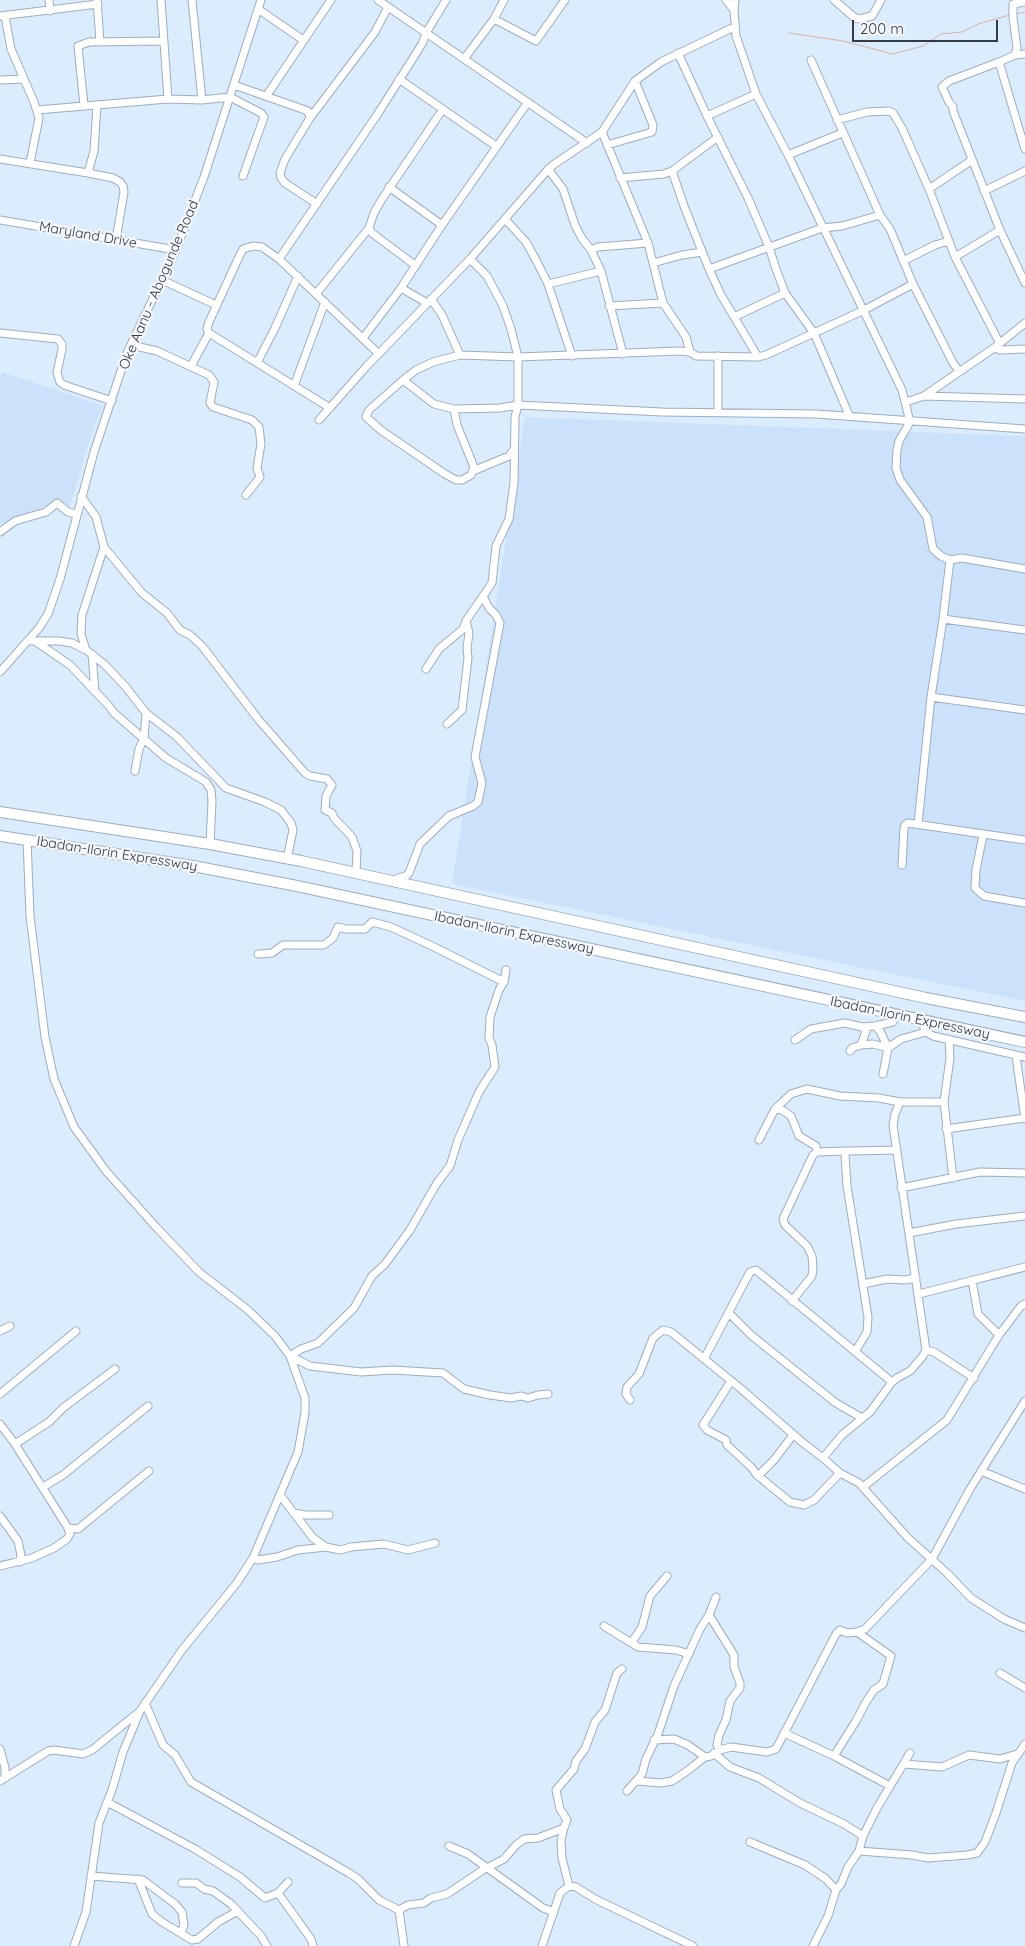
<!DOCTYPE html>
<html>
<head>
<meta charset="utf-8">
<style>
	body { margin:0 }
	#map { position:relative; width:1025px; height:1946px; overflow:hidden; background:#dbecfe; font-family:Quicksand,sans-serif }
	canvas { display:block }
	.scale { position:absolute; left:852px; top:20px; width:146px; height:22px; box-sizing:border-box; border:2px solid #333a41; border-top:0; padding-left:6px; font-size:15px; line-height:18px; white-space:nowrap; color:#333a41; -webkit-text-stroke:4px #f4f7fb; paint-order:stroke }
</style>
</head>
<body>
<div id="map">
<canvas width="1025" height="1946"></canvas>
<div class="scale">200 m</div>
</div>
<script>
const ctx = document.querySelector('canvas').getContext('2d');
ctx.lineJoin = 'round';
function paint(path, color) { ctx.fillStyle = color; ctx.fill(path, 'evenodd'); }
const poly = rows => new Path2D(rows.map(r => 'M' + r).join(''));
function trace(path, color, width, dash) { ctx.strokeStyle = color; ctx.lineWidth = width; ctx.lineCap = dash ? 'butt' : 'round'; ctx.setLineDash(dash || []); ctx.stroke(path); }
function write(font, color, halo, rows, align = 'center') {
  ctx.font = font + ' Quicksand,sans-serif'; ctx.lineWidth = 4.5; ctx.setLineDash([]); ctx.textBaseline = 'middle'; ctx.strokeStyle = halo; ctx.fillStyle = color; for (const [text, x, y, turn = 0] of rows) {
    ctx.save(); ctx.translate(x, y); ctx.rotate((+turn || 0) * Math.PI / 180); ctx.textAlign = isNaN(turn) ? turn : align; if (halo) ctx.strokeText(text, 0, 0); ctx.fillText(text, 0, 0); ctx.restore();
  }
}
paint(poly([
	[2,372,104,406,94,426,70,506,57,500,45,510,22,515,0,524,0,377],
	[525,417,1025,436,1025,1001,452,884]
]), '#cce2fb');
trace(poly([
	[1016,14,1025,12],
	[789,33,843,41,893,54,923,46,941,34,962,32,978,24,1010,15]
]), '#d7b29e', 1);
const minor = poly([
	[49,0,50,11],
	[97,0,100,42],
	[161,0,168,99],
	[192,0,202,100],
	[378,0,587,143],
	[726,0,734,10],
	[735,0,734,10,736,36,756,94,788,155,902,390,910,422,899,441,897,450,896,468,900,480,927,517,933,549,941,556,950,560,943,619,931,697,918,824],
	[834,0,855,18,859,19,872,16,881,0],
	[258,9,303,40],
	[0,16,98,4],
	[5,16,11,49,34,102,39,118,30,163],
	[494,19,536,41,565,0],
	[678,53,707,116,748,198,769,247,776,269,785,293,814,333,849,415],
	[1025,54,1015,55,999,62,1025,149],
	[1015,55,1017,48,1013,18,1013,4,1025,2],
	[464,59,494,19,504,0],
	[811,60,880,215,890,229,913,284,953,363,959,371],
	[999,62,949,81,942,87,949,102,953,107,953,111,1000,230,1025,283],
	[399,79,496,146],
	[0,80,24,79],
	[234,85,308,111,310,118,285,159,280,173,281,178,285,183,317,204],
	[267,95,331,0],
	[84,106,78,46,89,42,163,41],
	[37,110,168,99,202,100,230,97,261,113,264,117,243,176],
	[707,116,756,94],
	[310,118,375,32,388,7],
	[837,120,867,112,889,111,893,113,902,128,929,189,955,257,999,342],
	[602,132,648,243,663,303,686,337,690,352],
	[607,145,652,132,653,125,635,81],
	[788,155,842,133],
	[0,159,88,173,113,178,120,182,123,186,124,192,116,240],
	[672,171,684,206,709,269,721,295,758,357],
	[88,173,94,151,97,105],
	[620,178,664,174,672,171,718,137],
	[389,187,442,225],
	[929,189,972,160],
	[984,191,1025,171],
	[505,219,526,242,537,262,548,284,572,356],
	[0,220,176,250],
	[591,250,598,247,648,243],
	[955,257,1000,230],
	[279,259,377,115,422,44,426,33,446,0],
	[903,261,935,245,949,241],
	[653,263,682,255,702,252],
	[416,266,372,233,369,228,374,213,382,199,443,109],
	[709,269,822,228,842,226,880,215],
	[601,271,623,354],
	[162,280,216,305],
	[548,284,601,271,591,250,581,237,575,225,563,189,548,169],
	[401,288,427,303],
	[316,294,369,228],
	[431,299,442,315,460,355],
	[609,306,663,303],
	[734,317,785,293],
	[0,333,58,339,62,344,62,349,57,373,60,382,64,385,112,401],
	[209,333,330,408],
	[363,338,401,288,442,225,528,102],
	[131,345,157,351,209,375,214,382,210,403,213,407,252,420,259,427,261,444,257,468,260,477,246,495],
	[994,348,1000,350,1025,349],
	[257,363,275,328,298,276],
	[191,366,209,333,207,329,209,322,238,259,243,249,253,246,262,247,279,259,379,354],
	[403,380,434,404,454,409,500,408,518,405,662,412,816,414,1025,429],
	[294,386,325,302],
	[924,396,1025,399],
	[906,402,924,396,994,348,1025,323],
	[454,409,457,425,474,467,471,475,462,480,456,480,445,474,382,431,366,417,369,410,403,380,416,370,433,362,460,355,518,357,680,351,690,352,696,356,758,357,766,355,864,310,913,284],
	[718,412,718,356],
	[319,420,366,367,470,259,545,173,553,165,602,132,635,81,661,62,734,27],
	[473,471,509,456,514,449],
	[81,496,96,517,104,547,142,593,167,613,180,630,190,635,202,646,258,719,305,773,310,776,327,779,332,785,326,796,325,810,332,813,334,818,352,837,357,851,356,873],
	[0,532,15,521,46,512,57,503,68,512,76,514],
	[950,560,962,558,1025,569],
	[943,619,1025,630],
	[28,641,59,641,72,643,86,650,104,664,125,686,146,713,176,736,226,788,265,802,281,810,291,823,293,830,287,859],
	[35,641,70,665,109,706,114,713,166,758,206,782,211,790,212,801,210,844],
	[86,650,81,634,82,615,104,547],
	[92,654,95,692],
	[426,669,439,649,463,629,466,621,492,583,496,546,509,519,514,483,515,417,518,405,518,357,511,329,503,306,487,276,470,259],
	[0,672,39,628,48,614,60,579,94,452,127,353,176,250,204,177,261,0],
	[931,697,1025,710],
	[447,724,462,710,468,658,467,648,469,633,466,621],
	[135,771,139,749,144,738,146,713],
	[983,835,976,870,975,888,984,896,1025,903],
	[27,839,30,916,45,1037,54,1079,74,1127,106,1171,156,1227,199,1272,248,1310,275,1336,290,1356,305,1398,305,1413,298,1452,253,1558,236,1584,182,1650,140,1711,123,1752,112,1790,99,1823,86,1912,74,1946],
	[902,865,904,829,905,825,908,823,1025,840],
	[397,882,398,878,406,876,409,873,420,844,449,816,473,806,478,802,482,783,475,757,500,623,496,615,489,608,483,596],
	[258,954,272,953,283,945,324,945,333,938,338,927,346,929,365,929,372,922,391,927,432,946,504,982],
	[921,1021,926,1032,933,1036,1025,1057],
	[875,1026,880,1031,888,1048,883,1074],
	[795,1040,811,1029,845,1023,862,1027,875,1026,893,1022,896,1016],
	[949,1040,950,1058,944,1102,953,1178],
	[861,1045,866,1031,862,1027],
	[850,1051,852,1048,861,1045,873,1044,888,1048,901,1039,926,1032],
	[1016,1056,1025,1119],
	[775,1109,782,1110,791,1116,799,1136,816,1146,817,1152],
	[946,1129,1025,1118],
	[759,1140,775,1109,791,1094,807,1089,840,1096,879,1098,900,1102,944,1102],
	[901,1188,980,1172,1025,1173],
	[909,1233,956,1224,1025,1216],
	[972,1280,978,1314,999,1335],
	[863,1284,887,1279,905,1280,916,1278],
	[919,1294,1025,1267],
	[792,1301,812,1276,813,1267,812,1256,807,1246,785,1225,783,1219,813,1155,817,1152,847,1151],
	[729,1313,751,1335,807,1380,836,1403,862,1418],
	[0,1331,10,1326],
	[926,1350,934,1352,974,1378],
	[855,1352,867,1332,868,1317,847,1186,845,1154,847,1151,852,1151,897,1150],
	[290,1356,301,1349,318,1343,354,1308,372,1276,385,1264,410,1230,437,1183,450,1166,458,1140,479,1092,495,1067,492,1045,489,1038,490,1017,499,990,504,982,506,970],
	[290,1356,310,1366,361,1372,392,1370,443,1373,464,1389,490,1395,511,1398,521,1396,528,1398,538,1395,548,1394],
	[704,1359,750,1272,756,1270,892,1382],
	[731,1381,703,1425,707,1430,726,1440,727,1445,751,1467,757,1475],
	[0,1394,76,1331],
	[630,1400,626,1394,627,1387,639,1374,653,1338,663,1330,671,1332,740,1388,802,1442,823,1458,840,1473,859,1483,908,1538,947,1573,971,1598,1004,1619,1025,1628],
	[0,1424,15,1444,68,1528,78,1529,149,1471],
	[793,1435,774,1460,759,1475,757,1475,790,1502,804,1505,814,1500,840,1473],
	[15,1444,49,1422,63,1408,115,1369],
	[823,1458,842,1435,870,1412,892,1382,897,1378,910,1371,923,1356,926,1350,893,1125,895,1114,900,1102],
	[981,1471,1025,1489],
	[43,1487,63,1475,148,1406],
	[863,1487,947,1420,999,1335,1021,1306,1025,1304],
	[280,1495,313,1538,326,1547],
	[294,1513,305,1515,329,1515],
	[0,1516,18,1541,21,1555,20,1562],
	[253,1558,258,1560,277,1557,298,1550,326,1547,340,1550,351,1547,384,1544,408,1550,435,1543],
	[0,1566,32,1558,54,1548,67,1539,70,1534,68,1528],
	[709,1615,734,1655,734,1667,740,1683,740,1688,730,1701,726,1720,719,1735,717,1745,720,1750],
	[604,1626,638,1647,676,1650,689,1654],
	[632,1642,642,1627,650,1596,667,1576],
	[1000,1673,1025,1688],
	[145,1703,163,1745,175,1755,191,1782,349,1873,358,1879,379,1900,399,1910,404,1946],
	[784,1733,834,1756,890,1786],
	[654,1740,674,1739,688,1745,705,1757,711,1756,720,1750,731,1747,767,1752,776,1749,836,1634,840,1630,847,1633,857,1632,865,1629,932,1559,970,1489,1025,1401],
	[0,1749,5,1768,5,1778],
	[714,1753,730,1767,759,1778,800,1803,844,1824,863,1836],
	[834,1756,856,1721,866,1702,874,1690,883,1684,891,1656,857,1632],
	[904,1764,942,1767,969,1755,1000,1759,1017,1754],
	[0,1781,48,1751,54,1750,83,1754,92,1750,139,1712],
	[637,1781,661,1783,672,1781,687,1771,705,1757],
	[627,1791,642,1774,646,1759,658,1734,674,1686,700,1629,709,1615,716,1597],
	[107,1802,195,1849,240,1877,265,1898,278,1893],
	[564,1828,561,1840,562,1858,569,1886],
	[750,1842,805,1865,826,1879,836,1890],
	[449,1846,468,1854,543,1908,554,1912],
	[859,1851,912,1855,928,1858,967,1855,977,1853,985,1842,996,1813,1012,1763,1025,1744],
	[91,1876,143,1880,175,1904,182,1912,184,1925,181,1933],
	[138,1879,152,1914,162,1922,192,1940,198,1939,218,1922,238,1911],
	[288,1882,278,1893,311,1939,313,1946],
	[182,1883,196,1883,204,1889,213,1891,231,1904,261,1936,267,1946],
	[399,1910,408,1905,424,1903,431,1898,447,1894,483,1870,504,1859,516,1845,524,1839,538,1838,564,1828,567,1820,560,1809,556,1790,574,1769,576,1761,585,1749,595,1722,605,1710,617,1673,622,1669],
	[542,1946,560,1893,569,1886,576,1887,595,1899,693,1946],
	[813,1946,828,1916,836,1890,841,1884,848,1867,859,1851,863,1836,877,1808,910,1753]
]);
const highway = poly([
	[0,812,210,844,301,861,926,998,1025,1017],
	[0,836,193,866,297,886,1025,1042]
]);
trace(minor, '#9dadbf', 9);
trace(highway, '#9dadbf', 12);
trace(minor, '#fff', 7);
trace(highway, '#fff', 10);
write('14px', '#333a41', '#f4f7fb', [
	["Maryland Drive",88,235,10],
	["Oke Aanu - Abogunde Road",159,285,-67],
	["Ibadan-Ilorin Expressway",117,854,9],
	["Ibadan-Ilorin Expressway",514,933,12],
	["Ibadan-Ilorin Expressway",910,1018,12]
]);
</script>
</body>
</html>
